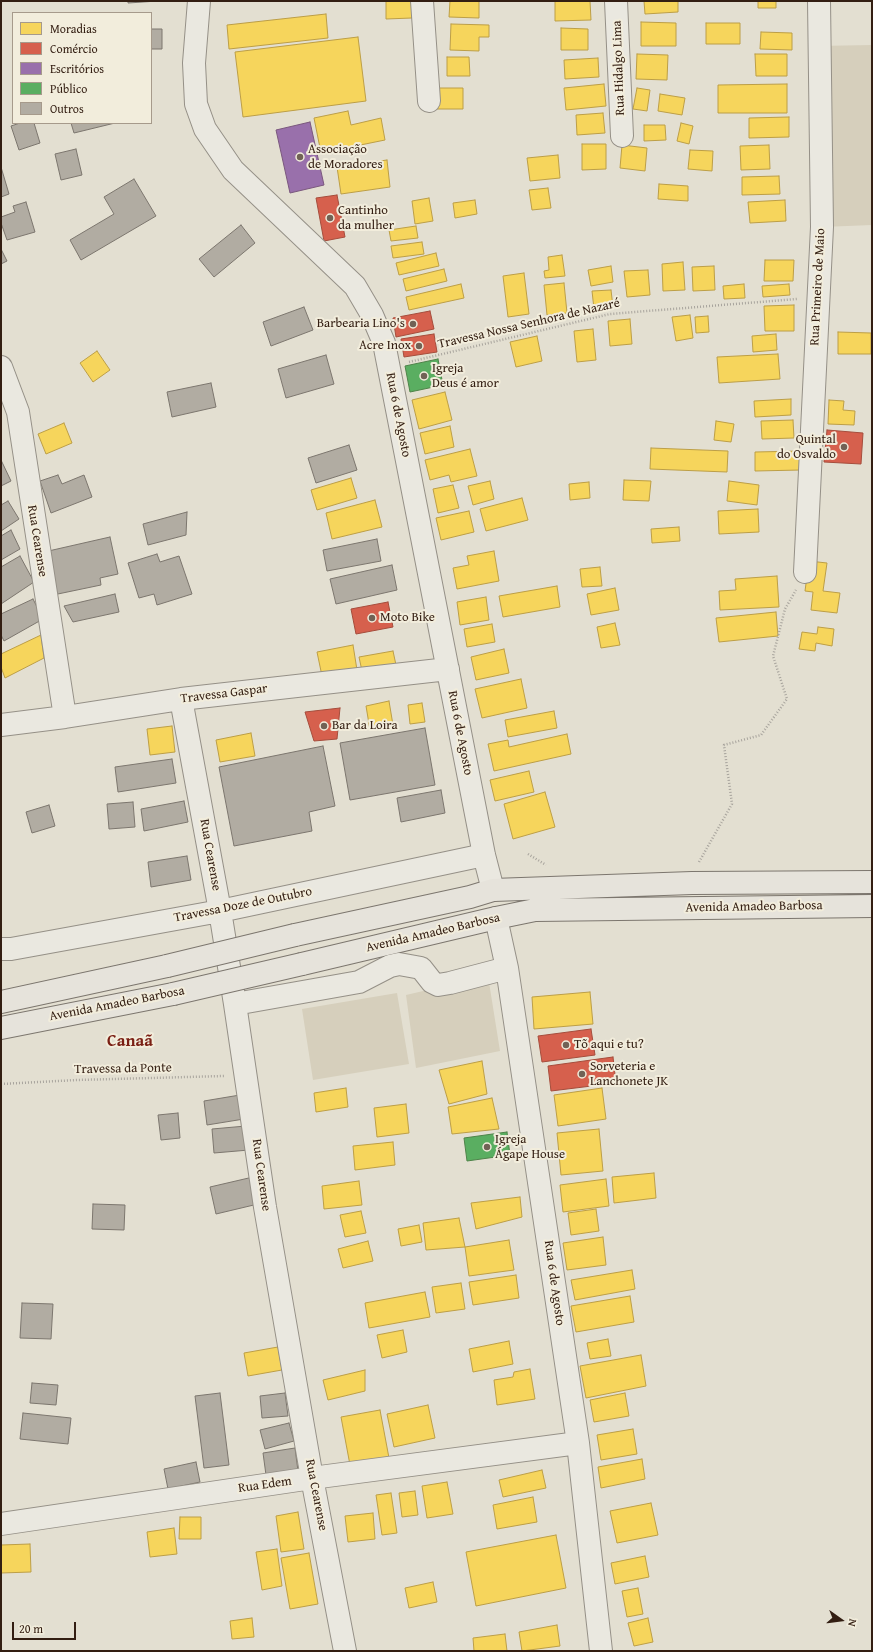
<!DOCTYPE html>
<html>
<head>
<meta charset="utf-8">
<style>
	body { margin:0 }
	#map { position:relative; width:873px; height:1652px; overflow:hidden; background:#e3dfd1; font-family:"Gentium Book Plus",serif }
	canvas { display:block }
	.frame { position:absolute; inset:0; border:2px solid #331e12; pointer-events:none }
	.legend { position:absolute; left:12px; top:12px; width:140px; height:112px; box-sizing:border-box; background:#f2eddc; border:1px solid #a69a8b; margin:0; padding:5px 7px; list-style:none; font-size:12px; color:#331e12 }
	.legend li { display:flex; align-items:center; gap:8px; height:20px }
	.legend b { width:20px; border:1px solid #a69a8b }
	.north { position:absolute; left:821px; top:1600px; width:40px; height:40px; -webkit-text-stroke:3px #f2eddc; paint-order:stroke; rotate:104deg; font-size:11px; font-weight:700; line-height:16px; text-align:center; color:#331e12 }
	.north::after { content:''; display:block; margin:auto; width:14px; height:18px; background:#331e12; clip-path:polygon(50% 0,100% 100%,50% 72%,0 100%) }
	.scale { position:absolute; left:12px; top:1622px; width:64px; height:18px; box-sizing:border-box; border:2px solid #331e12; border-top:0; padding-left:5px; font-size:12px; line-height:14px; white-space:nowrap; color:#331e12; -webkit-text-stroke:3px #f2eddc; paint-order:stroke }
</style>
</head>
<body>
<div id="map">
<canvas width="873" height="1652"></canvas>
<div class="frame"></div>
<ul class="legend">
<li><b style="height:11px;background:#f6d55c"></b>Moradias</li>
<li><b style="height:11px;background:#d6604d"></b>Comércio</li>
<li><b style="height:11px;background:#9970ab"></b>Escritórios</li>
<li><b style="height:11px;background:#5aae61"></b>Público</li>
<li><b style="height:11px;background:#b1aca2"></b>Outros</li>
</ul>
<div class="north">N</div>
<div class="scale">20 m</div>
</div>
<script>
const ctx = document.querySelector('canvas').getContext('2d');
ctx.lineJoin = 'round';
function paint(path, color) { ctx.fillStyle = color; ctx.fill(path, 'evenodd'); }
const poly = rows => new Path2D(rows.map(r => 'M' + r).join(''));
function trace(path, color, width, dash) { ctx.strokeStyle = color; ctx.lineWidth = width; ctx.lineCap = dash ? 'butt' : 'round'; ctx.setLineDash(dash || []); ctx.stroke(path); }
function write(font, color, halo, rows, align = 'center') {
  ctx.font = font + ' "Gentium Book Plus",serif'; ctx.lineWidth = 4; ctx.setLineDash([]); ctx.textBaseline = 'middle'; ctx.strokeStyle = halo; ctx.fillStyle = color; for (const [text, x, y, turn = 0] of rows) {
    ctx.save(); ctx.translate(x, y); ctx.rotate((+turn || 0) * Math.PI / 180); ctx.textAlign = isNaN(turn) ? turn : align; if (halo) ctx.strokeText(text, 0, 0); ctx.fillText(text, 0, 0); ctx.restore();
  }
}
paint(poly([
	[872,45,872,225,822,227,817,46],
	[488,976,500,1051,416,1068,406,995],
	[397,993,409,1064,313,1080,302,1009]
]), '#d6cfbc');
const homes = poly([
	[386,1,412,1,412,18,386,19,386,1],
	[450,1,479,1,479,18,449,17,450,1],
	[555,1,590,1,591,20,555,21,555,1],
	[644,1,678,1,678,12,645,14,644,1],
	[758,1,776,1,776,8,758,8,758,1],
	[326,14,328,38,229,49,227,25,326,14],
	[641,22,676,23,676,46,641,46,641,22],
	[706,23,740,23,740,44,706,44,706,23],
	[451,24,489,25,489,37,479,37,479,51,450,50,451,24],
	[561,28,588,29,588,50,561,50,561,28],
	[761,32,792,33,792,50,760,49,761,32],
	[358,37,366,101,243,117,235,52,358,37],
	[637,54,668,55,667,80,636,79,637,54],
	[755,54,787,54,787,76,756,76,755,54],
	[447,57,469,57,470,76,447,76,447,57],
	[598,58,599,77,565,79,564,60,598,58],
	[604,84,606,106,566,110,564,88,604,84],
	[787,84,787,113,718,113,718,85,787,84],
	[437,88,463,88,463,109,437,109,437,88],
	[637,88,650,90,647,111,633,109,637,88],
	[660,94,685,98,682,115,658,111,660,94],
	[348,111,351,125,381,118,385,140,321,153,314,118,348,111],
	[603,113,605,133,577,135,576,115,603,113],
	[789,117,789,137,749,138,749,118,789,117],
	[681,123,693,126,689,144,677,141,681,123],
	[644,125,665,125,666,140,644,141,644,125],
	[582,144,606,144,606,169,582,170,582,144],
	[622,145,647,148,645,171,620,168,622,145],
	[769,145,770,169,741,170,740,146,769,145],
	[690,150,713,151,712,171,688,169,690,150],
	[558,155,560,178,530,181,527,158,558,155],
	[387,160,390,187,341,194,337,167,387,160],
	[779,176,780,194,742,195,742,177,779,176],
	[659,184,688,186,688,201,658,199,659,184],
	[548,188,551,208,532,210,529,190,548,188],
	[429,198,433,221,415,224,412,201,429,198],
	[475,200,477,214,455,218,453,203,475,200],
	[785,200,786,221,750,223,748,202,785,200],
	[416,226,418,238,391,241,389,230,416,226],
	[422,242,424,254,393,258,391,246,422,242],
	[436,253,439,266,399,275,396,263,436,253],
	[562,255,565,276,545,278,544,271,549,270,548,257,562,255],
	[765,260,794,260,793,281,764,281,765,260],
	[683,262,685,290,663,291,662,264,683,262],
	[611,266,613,282,591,286,588,270,611,266],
	[714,266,715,290,693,291,692,267,714,266],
	[444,269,447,281,406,291,403,279,444,269],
	[648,270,650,295,627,297,624,271,648,270],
	[524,273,529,314,508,317,503,276,524,273],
	[564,283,567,313,547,315,544,285,564,283],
	[461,284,464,298,409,310,406,297,461,284],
	[744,284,745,298,724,299,723,286,744,284],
	[789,284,790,295,763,297,762,286,789,284],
	[611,290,613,307,594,309,592,291,611,290],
	[794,305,794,331,765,331,764,306,794,305],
	[690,315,693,338,676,341,672,317,690,315],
	[708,316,709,332,696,333,695,317,708,316],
	[630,319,632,344,610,346,608,321,630,319],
	[593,329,596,360,577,362,574,331,593,329],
	[838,332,871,333,871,354,838,354,838,332],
	[776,334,777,350,753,352,752,336,776,334],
	[537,336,542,361,516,367,510,342,537,336],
	[97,351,110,370,93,382,80,363,97,351],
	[778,354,780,379,719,383,717,357,778,354],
	[445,392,452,420,419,429,412,400,445,392],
	[791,399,791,415,755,417,754,401,791,399],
	[829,400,844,401,843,410,855,411,854,425,828,424,829,400],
	[793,420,794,438,762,439,761,421,793,420],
	[716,421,734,424,731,442,714,440,716,421],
	[64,423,72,443,46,454,38,434,64,423],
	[450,426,454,447,425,454,420,433,450,426],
	[651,448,728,451,727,472,650,469,651,448],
	[470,449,477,476,451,482,449,475,430,480,425,460,470,449],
	[801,451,801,470,755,471,755,452,801,451],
	[351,478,357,498,317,510,311,490,351,478],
	[624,480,651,481,649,501,623,500,624,480],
	[490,481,494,499,473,505,468,486,490,481],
	[729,481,759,485,757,505,727,501,729,481],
	[589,482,590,498,570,500,569,484,589,482],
	[453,485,459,508,438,513,433,489,453,485],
	[522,498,528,520,486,531,480,509,522,498],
	[375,500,382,527,332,539,326,513,375,500],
	[758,509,759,532,719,534,718,511,758,509],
	[469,511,474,532,441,540,436,518,469,511],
	[679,527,680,541,652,543,651,529,679,527],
	[494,551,499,581,457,589,453,568,469,565,467,556,494,551],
	[809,561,827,563,823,591,840,593,837,613,811,610,813,592,805,591,809,561],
	[600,567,602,586,582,587,580,569,600,567],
	[777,576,779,607,720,610,719,591,736,590,735,579,777,576],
	[557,586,560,607,503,617,499,596,557,586],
	[615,588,619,610,591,615,587,594,615,588],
	[486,597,489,620,460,625,457,602,486,597],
	[776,612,778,636,719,642,716,618,776,612],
	[615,623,620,645,601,648,597,627,615,623],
	[492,624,495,642,467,647,464,629,492,624],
	[818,627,834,629,832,646,816,643,815,651,799,649,802,632,817,634,818,627],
	[41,635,44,658,5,678,1,667,1,654,41,635],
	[353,645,357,670,322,676,317,652,353,645],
	[504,649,509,673,476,680,471,657,504,649],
	[393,651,396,665,362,671,359,657,393,651],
	[521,679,527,708,482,718,475,689,521,679],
	[389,701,393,725,370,730,366,706,389,701],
	[422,703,425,722,410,724,408,705,422,703],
	[554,711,557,728,508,737,505,720,554,711],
	[172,726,175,752,150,755,147,729,172,726],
	[251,733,255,756,220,762,216,740,251,733],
	[567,734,571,754,494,771,488,744,508,740,509,747,567,734],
	[529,771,534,792,495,801,490,780,529,771],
	[545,792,555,827,513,839,504,804,545,792],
	[590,992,593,1024,534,1029,532,997,590,992],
	[482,1061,487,1094,449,1104,439,1070,482,1061],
	[346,1088,348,1107,316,1112,314,1093,346,1088],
	[602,1088,606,1119,558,1126,554,1095,602,1088],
	[492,1098,499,1129,452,1134,448,1107,492,1098],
	[406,1104,409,1133,377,1137,374,1108,406,1104],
	[599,1129,603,1171,561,1175,557,1133,599,1129],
	[393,1142,395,1165,355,1170,353,1146,393,1142],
	[654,1173,656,1198,614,1203,612,1177,654,1173],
	[606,1179,609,1206,563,1212,560,1185,606,1179],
	[359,1181,362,1205,324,1209,322,1186,359,1181],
	[520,1197,522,1217,476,1229,471,1203,520,1197],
	[596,1209,599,1231,571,1235,568,1213,596,1209],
	[361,1211,366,1233,345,1237,340,1215,361,1211],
	[459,1218,465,1247,426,1250,423,1223,459,1218],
	[419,1225,422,1242,401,1246,398,1229,419,1225],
	[603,1237,606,1265,567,1270,563,1243,603,1237],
	[509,1240,514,1270,469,1276,465,1247,509,1240],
	[368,1241,373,1261,343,1268,338,1249,368,1241],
	[632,1270,635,1289,575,1300,571,1280,632,1270],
	[516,1275,519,1298,473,1305,469,1282,516,1275],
	[461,1283,465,1309,436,1313,432,1287,461,1283],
	[425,1292,430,1317,369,1328,365,1303,425,1292],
	[630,1296,634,1322,576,1332,571,1306,630,1296],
	[403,1330,407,1352,382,1358,377,1335,403,1330],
	[608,1339,611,1356,590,1359,587,1343,608,1339],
	[509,1341,513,1364,473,1372,469,1349,509,1341],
	[278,1347,282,1370,248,1376,244,1353,278,1347],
	[641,1355,646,1386,586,1398,580,1366,641,1355],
	[530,1369,535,1399,497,1405,494,1380,513,1377,514,1372,530,1369],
	[365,1370,365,1391,328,1400,323,1380,365,1370],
	[625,1393,629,1416,594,1422,590,1400,625,1393],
	[428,1405,435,1438,394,1447,387,1414,428,1405],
	[380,1410,389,1458,350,1465,341,1417,380,1410],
	[633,1429,637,1454,601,1460,597,1435,633,1429],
	[642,1459,645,1479,601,1488,598,1467,642,1459],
	[542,1470,546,1488,503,1497,499,1480,542,1470],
	[447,1482,453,1514,427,1518,422,1486,447,1482],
	[415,1491,418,1515,402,1517,399,1493,415,1491],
	[391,1493,397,1533,382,1535,376,1495,391,1493],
	[533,1497,537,1522,497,1529,493,1505,533,1497],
	[651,1503,658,1535,617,1543,610,1511,651,1503],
	[298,1512,304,1549,281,1552,276,1516,298,1512],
	[373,1513,375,1539,348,1542,345,1516,373,1513],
	[180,1517,201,1517,201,1539,179,1539,180,1517],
	[174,1528,177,1554,150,1557,147,1532,174,1528],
	[556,1535,566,1588,476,1606,466,1552,556,1535],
	[30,1544,31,1572,1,1573,1,1545,30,1544],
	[277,1549,282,1586,262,1590,256,1552,277,1549],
	[309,1553,318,1604,290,1609,281,1558,309,1553],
	[645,1556,649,1577,615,1584,611,1563,645,1556],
	[433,1582,437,1602,409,1608,405,1588,433,1582],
	[638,1588,643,1614,627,1617,622,1591,638,1588],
	[252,1618,254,1637,232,1639,230,1621,252,1618],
	[648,1618,653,1642,634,1646,628,1623,648,1618],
	[557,1625,560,1646,522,1651,519,1632,557,1625],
	[505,1634,507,1651,474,1651,473,1638,505,1634]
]);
paint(homes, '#f6d55c');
trace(homes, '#bc9e46', 1);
const shops = poly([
	[337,195,345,237,324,241,316,198,337,195],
	[430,311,434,329,396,337,393,318,430,311],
	[434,334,437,352,404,357,401,339,434,334],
	[827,430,863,433,861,464,824,462,827,430],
	[388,602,393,627,356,634,351,609,388,602],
	[340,708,337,739,314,741,305,712,340,708],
	[591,1029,595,1055,542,1062,538,1036,591,1029],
	[613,1057,616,1083,551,1091,548,1066,613,1057]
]);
paint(shops, '#d6604d');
trace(shops, '#a54c3b', 1);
const offices = poly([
	[310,122,324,185,290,193,276,130,310,122]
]);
paint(offices, '#9970ab');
trace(offices, '#7a577d', 1);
const public = poly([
	[438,359,443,385,410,392,405,366,438,359],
	[507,1132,510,1155,467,1161,464,1138,507,1132]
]);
paint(public, '#5aae61');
trace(public, '#4e8349', 1);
const building = poly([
	[128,1,158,1,128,3,128,1],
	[151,29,162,29,162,49,151,49,151,29],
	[20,123,34,123,40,143,19,150,11,126,20,123],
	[71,123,115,123,74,133,71,123],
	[76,149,82,175,61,180,55,154,76,149],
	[1,167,9,194,1,197,1,167],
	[134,179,156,216,81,260,70,240,114,214,104,197,134,179],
	[26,202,35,232,7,240,1,223,1,217,15,212,13,206,26,202],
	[241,225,255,243,214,277,199,259,241,225],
	[1,249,7,261,1,264,1,249],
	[304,307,313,330,271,346,263,322,304,307],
	[326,355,334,384,286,398,278,369,326,355],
	[211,383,216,407,172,417,167,392,211,383],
	[349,445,357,470,316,483,308,458,349,445],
	[1,460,11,481,1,486,1,460],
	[58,475,62,484,84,475,92,497,51,513,40,481,58,475],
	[8,501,19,519,1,531,1,505,8,501],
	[187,512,186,535,148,545,143,524,187,512],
	[11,530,20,549,1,560,1,536,11,530],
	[110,537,118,574,100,578,101,585,53,595,44,552,110,537],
	[377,539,381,561,327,571,323,550,377,539],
	[157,554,160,562,179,556,192,594,157,605,154,594,139,598,128,563,157,554],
	[20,556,34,582,1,604,1,567,20,556],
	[392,565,397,590,336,604,330,579,392,565],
	[115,594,119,612,73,622,64,606,115,594],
	[33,599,43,619,4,641,1,635,1,614,33,599],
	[425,728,435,785,350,800,340,743,425,728],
	[323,746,335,806,309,812,312,831,234,846,219,767,323,746],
	[172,759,176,783,118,792,115,767,172,759],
	[441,790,445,813,401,822,397,798,441,790],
	[184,801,188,822,144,831,141,809,184,801],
	[133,802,135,827,109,829,107,804,133,802],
	[49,805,55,826,32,833,26,812,49,805],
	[187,856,191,880,151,887,148,862,187,856],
	[240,1095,244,1119,207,1125,204,1101,240,1095],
	[178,1113,180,1138,161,1140,158,1115,178,1113],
	[246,1126,249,1150,214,1153,212,1129,246,1126],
	[253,1177,258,1204,216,1214,210,1187,253,1177],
	[93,1204,125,1205,124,1230,92,1229,93,1204],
	[22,1303,53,1304,51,1339,20,1338,22,1303],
	[32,1383,58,1385,56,1405,30,1403,32,1383],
	[220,1393,229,1465,204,1468,195,1396,220,1393],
	[285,1393,288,1416,262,1418,260,1396,285,1393],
	[23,1413,71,1418,68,1444,20,1439,23,1413],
	[289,1423,294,1441,265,1449,260,1430,289,1423],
	[295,1448,298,1471,266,1475,263,1453,295,1448],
	[196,1462,200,1482,168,1489,164,1469,196,1462]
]);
paint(building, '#b1aca2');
trace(building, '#7c766e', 1);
const minor = poly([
	[199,1,194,63,196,104,205,129,233,170,355,286,372,315,384,343,484,855,493,890],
	[422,1,429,101],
	[616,1,622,136],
	[1,367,18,412,65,717],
	[805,572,822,227,819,1],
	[181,699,220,911,235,1004,265,1207,312,1478,345,1651],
	[1,725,65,717,181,699,448,669],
	[496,918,507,968,578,1443,601,1651],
	[1,949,11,949,220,911,484,855],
	[235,1004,359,982,390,966,399,964,421,968,432,982,438,985,450,983,507,968],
	[1,1524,312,1478,578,1443]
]);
const major = poly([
	[295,935,470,897,493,890,692,883,872,882],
	[302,964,496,918,535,910,872,906],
	[1,1002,167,966],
	[1,1028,173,994]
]);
trace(minor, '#959087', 24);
trace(major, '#7c766e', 24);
trace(poly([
	[409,362,610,314,797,299],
	[528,854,546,865],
	[699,862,732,804,724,745,761,735,787,699,773,656,785,609,796,590],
	[1,1084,77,1080,224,1076]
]), '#a8a49d', 2.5, [1, 2]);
trace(minor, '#eae8e0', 22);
trace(major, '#e6e3db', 22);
const majorBridge = poly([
	[167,966,295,935],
	[173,994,302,964]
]);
trace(majorBridge, '#7c766e', 24, []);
trace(majorBridge, '#e6e3db', 22);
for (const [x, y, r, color] of [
	[300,157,4,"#716255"],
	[330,218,4,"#716255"],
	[413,324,4,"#716255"],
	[419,346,4,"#716255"],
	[424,376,4,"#716255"],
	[844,447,4,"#716255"],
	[372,618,4,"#716255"],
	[324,726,4,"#716255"],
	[566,1045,4,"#716255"],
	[582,1074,4,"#716255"],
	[487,1147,4,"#716255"]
]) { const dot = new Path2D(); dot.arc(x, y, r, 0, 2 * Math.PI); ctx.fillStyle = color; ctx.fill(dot); trace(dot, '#f2eddc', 1.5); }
write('13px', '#331e12', '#f2eddc', [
	["Rua Hidalgo Lima",619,68,-92],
	["Rua Primeiro de Maio",818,287,-87],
	["Travessa Nossa Senhora de Nazaré",529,324,-13],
	["Rua 6 de Agosto",398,415,79],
	["Rua Cearense",37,541,81],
	["Travessa Gaspar",224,694,-7],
	["Rua 6 de Agosto",460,733,79],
	["Rua Cearense",210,855,80],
	["Travessa Doze de Outubro",243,905,-11],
	["Avenida Amadeo Barbosa",754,907,-1],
	["Avenida Amadeo Barbosa",433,933,-13],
	["Avenida Amadeo Barbosa",117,1004,-11],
	["Travessa da Ponte",123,1069,-1],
	["Rua Cearense",261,1175,82],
	["Rua 6 de Agosto",554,1283,82],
	["Rua Edem",265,1485,-8],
	["Rua Cearense",316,1495,79]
]);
write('13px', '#331e12', '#f2eddc', [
	["Associação",308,150],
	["de Moradores",308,165],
	["Cantinho",338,211],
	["da mulher",338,226],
	["Barbearia Lino's",405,324,"right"],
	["Acre Inox",411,346,"right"],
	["Igreja",432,369],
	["Deus é amor",432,384],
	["Quintal",836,440,"right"],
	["do Osvaldo",836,455,"right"],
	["Moto Bike",380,618],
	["Bar da Loira",332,726],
	["Tõ aqui e tu?",574,1045],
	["Sorveteria e",590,1067],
	["Lanchonete JK",590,1082],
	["Igreja",495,1140],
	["Ágape House",495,1155]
], 'left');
write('bold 17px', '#7a1f14', '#f2eddc', [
	["Canaã",130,1042]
]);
</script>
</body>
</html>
